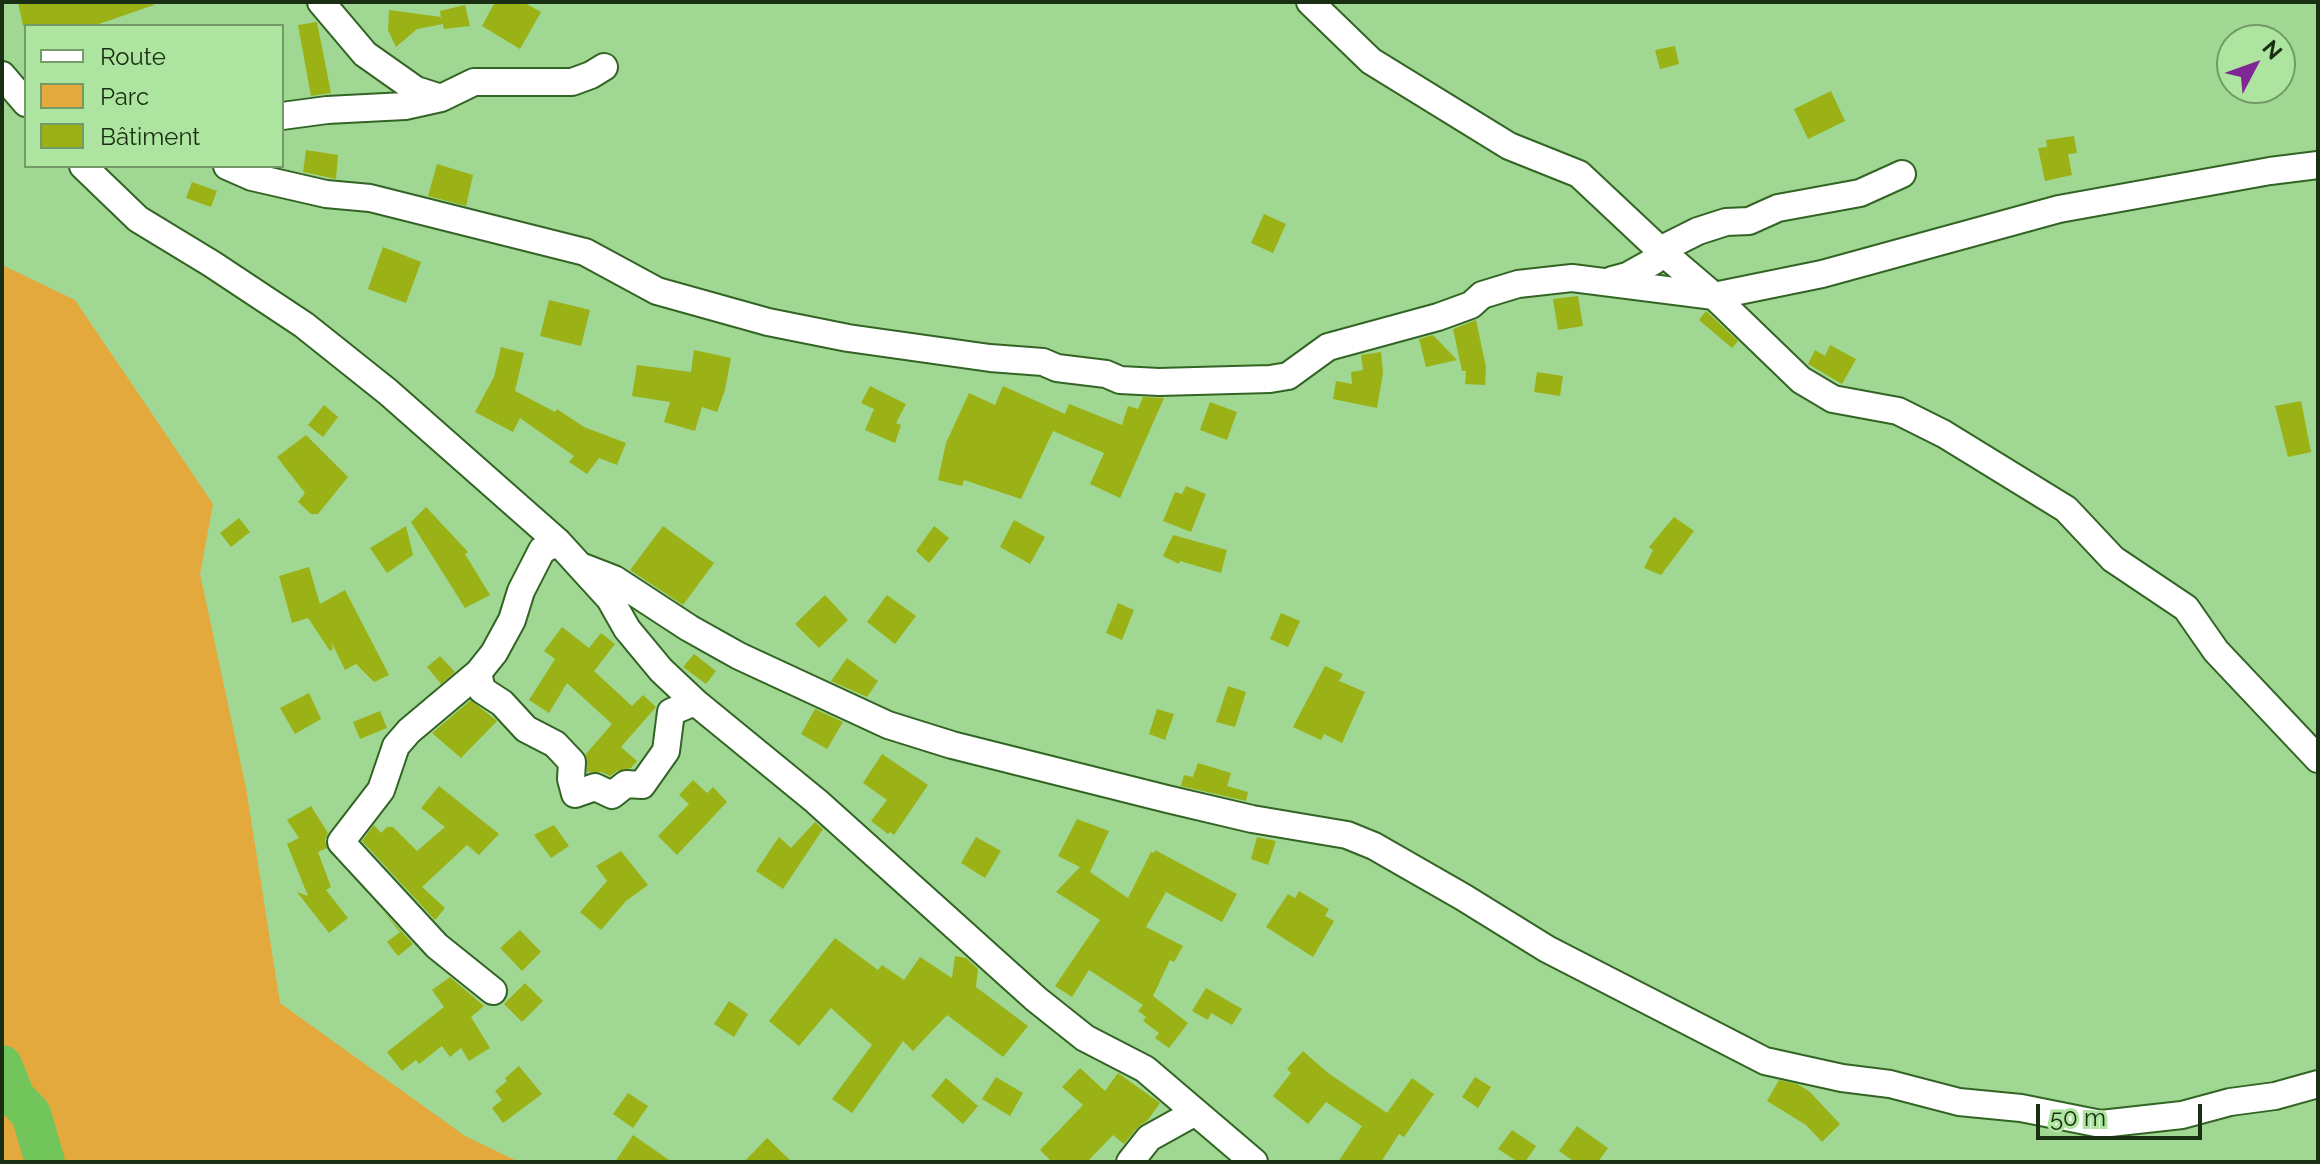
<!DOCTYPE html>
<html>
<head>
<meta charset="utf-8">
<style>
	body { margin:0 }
	#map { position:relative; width:2320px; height:1164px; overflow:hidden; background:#a0d792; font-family:Raleway,sans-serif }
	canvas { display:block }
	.frame { position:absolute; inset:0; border:4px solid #192e13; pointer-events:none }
	.legend { position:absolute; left:24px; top:24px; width:260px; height:144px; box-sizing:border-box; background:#ade49f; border:2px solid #729b67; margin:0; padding:10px 14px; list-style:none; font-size:24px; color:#192e13 }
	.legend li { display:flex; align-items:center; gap:16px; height:40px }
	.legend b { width:40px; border:2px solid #729b67 }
	.north { position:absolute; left:2216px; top:24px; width:80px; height:80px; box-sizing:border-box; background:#ade49f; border:2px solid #729b67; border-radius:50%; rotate:49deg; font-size:22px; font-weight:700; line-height:32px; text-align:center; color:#192e13 }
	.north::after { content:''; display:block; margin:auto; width:28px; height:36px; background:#802795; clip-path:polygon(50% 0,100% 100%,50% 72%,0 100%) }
	.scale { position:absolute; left:2036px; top:1104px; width:166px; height:36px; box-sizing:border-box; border:4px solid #192e13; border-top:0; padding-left:10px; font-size:24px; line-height:28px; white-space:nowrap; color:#192e13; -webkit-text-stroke:6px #ade49f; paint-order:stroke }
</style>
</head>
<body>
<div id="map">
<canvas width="2320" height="1164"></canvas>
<div class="frame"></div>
<ul class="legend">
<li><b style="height:10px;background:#fff"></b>Route</li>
<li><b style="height:22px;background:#e3a93c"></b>Parc</li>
<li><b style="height:22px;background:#9ab216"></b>Bâtiment</li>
</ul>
<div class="north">N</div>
<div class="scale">50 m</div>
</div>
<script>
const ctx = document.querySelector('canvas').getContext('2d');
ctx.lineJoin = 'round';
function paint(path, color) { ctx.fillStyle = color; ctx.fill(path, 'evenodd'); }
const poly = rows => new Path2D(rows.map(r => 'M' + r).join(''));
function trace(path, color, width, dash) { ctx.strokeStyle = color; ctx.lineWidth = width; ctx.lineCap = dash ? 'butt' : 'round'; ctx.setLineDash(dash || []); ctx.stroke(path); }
paint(poly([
	[2,265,75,300,213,504,200,574,246,788,280,1003,465,1136,519,1162,2,1162]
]), '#e3a93c');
trace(poly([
	[2,1065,15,1097,31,1114,45,1162]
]), '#71c55a', 40);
paint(poly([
	[18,2,153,2,154,5,93,26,23,26],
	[495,2,523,2,541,12,520,49,482,26],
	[465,5,470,26,444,29,443,24,417,29,396,47,388,30,389,10,441,17,440,11],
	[317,22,331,93,311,96,298,25],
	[1675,46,1679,64,1660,69,1655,50],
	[1831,91,1845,121,1808,139,1794,109],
	[2074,136,2077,153,2068,154,2072,175,2045,181,2038,148,2047,147,2046,140],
	[306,150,338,155,336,179,303,172],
	[437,164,473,175,466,206,428,196],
	[192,182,217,191,211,207,186,198],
	[1264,214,1286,224,1273,253,1251,243],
	[383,247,421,262,406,303,368,289],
	[1578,296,1583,326,1558,330,1553,299],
	[549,300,590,310,581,346,540,336],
	[1706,311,1738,341,1732,348,1699,320],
	[1476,320,1486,367,1485,385,1465,384,1466,371,1462,371,1453,329],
	[1433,335,1457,360,1426,367,1419,339],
	[1830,345,1856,359,1842,384,1808,364,1815,350,1825,356],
	[501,347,524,353,515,391,555,412,557,409,584,427,626,443,617,465,599,458,587,474,569,462,574,456,520,418,513,432,475,412,494,377],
	[694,350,731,358,725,390,717,412,702,407,695,431,664,422,670,402,632,396,637,365,691,372],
	[1381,352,1383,373,1377,408,1333,399,1336,381,1352,384,1351,372,1363,370,1361,355],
	[1537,372,1563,376,1560,396,1534,392],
	[870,386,906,404,896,423,901,425,895,443,865,430,874,409,861,403],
	[1003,386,1065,414,1069,404,1122,425,1128,406,1138,409,1143,397,1164,398,1120,498,1090,484,1104,453,1053,431,1021,499,964,480,962,486,938,480,946,443,969,393,995,405],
	[2301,401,2311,452,2288,457,2275,406],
	[1210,402,1237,412,1227,440,1200,430],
	[324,405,338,417,323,437,308,425],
	[306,435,348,477,318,514,311,514,298,502,305,493,277,457],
	[1186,486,1206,494,1191,532,1163,521,1175,492,1182,494],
	[426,507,468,552,465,554,490,595,465,608,411,522],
	[1674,517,1694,531,1661,575,1644,568,1653,550,1649,547],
	[239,518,250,532,231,547,220,533],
	[1014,520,1045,537,1030,564,1000,547],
	[406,526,413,555,387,573,370,548],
	[663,526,714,563,683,605,630,570],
	[934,526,949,538,929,563,916,551],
	[1173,535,1227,550,1221,573,1180,561,1179,564,1163,556],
	[309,567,320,604,345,590,389,675,374,682,356,664,345,670,331,641,333,649,330,651,308,618,292,623,279,576],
	[825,595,848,620,819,648,795,624],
	[887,595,916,616,895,644,867,622],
	[1118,603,1134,610,1122,640,1106,633],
	[1281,613,1300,621,1288,647,1270,639],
	[562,627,589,648,601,633,615,644,594,671,632,706,643,695,656,707,621,747,637,761,631,768,617,771,610,776,601,772,587,772,586,754,612,724,567,683,549,713,529,700,555,659,544,651],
	[694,654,716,671,706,684,683,667],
	[440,656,455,672,441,684,427,667],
	[847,658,878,681,867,697,831,681],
	[1325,666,1343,674,1339,681,1365,692,1342,743,1324,734,1321,740,1293,727],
	[1228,686,1246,692,1235,727,1216,722],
	[309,693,321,719,295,734,280,708],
	[471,700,497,721,461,758,432,733],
	[815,709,843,722,827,749,801,734],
	[1157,709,1174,714,1165,740,1149,734],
	[380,711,387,728,360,739,353,722],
	[882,754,928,785,894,835,890,832,888,834,871,821,887,800,863,783],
	[1198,763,1231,773,1227,786,1248,792,1246,801,1181,786,1184,775,1193,777],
	[693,780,707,793,713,787,727,802,677,855,658,836,689,804,679,795],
	[439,786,499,834,479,855,467,845,422,887,445,908,435,920,362,841,374,825,381,833,387,827,393,827,417,851,445,827,421,808],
	[311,806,328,833,325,840,327,848,318,852,331,887,326,890,348,918,329,933,297,892,308,896,287,844,299,838,287,820],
	[1077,819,1109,831,1090,872,1128,898,1151,852,1154,853,1155,850,1237,894,1222,922,1166,892,1146,927,1183,946,1174,962,1170,960,1153,996,1188,1023,1169,1048,1155,1038,1159,1033,1143,1021,1146,1017,1138,1011,1143,1005,1089,970,1072,997,1055,986,1100,920,1056,892,1080,867,1058,856],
	[815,822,823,829,783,889,756,871,779,837,791,848],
	[554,825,569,846,551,858,534,835],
	[976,837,1001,851,985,878,961,863],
	[1257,837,1276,841,1268,865,1251,859],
	[621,851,648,885,626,901,601,930,580,912,607,881,596,866],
	[1299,891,1329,909,1325,916,1334,921,1313,957,1266,927,1288,894,1295,898],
	[381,909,413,944,398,956,387,942,400,932],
	[520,930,541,952,522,971,500,948],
	[835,938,878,970,882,965,904,980,920,957,952,978,955,956,966,958,978,969,976,987,1028,1026,1003,1057,947,1015,913,1051,903,1041,852,1113,832,1099,872,1045,831,1008,799,1046,769,1021],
	[450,977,484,1006,471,1017,490,1048,469,1061,461,1048,450,1057,442,1046,419,1064,416,1060,402,1071,387,1052,444,1007,432,990],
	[525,983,543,1001,522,1022,504,1004],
	[1206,988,1242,1009,1232,1025,1211,1013,1208,1020,1192,1011],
	[729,1001,748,1014,734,1037,714,1024],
	[1303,1051,1328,1073,1387,1113,1412,1078,1434,1094,1404,1137,1399,1134,1381,1162,1338,1162,1362,1126,1326,1102,1308,1124,1273,1096,1291,1073,1287,1069],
	[519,1066,542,1094,503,1123,492,1108,502,1100,495,1091,507,1081,505,1078],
	[1080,1068,1105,1091,1118,1073,1160,1103,1148,1120,1137,1128,1124,1144,1113,1135,1087,1162,1052,1162,1040,1150,1083,1105,1062,1087],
	[996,1077,1023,1093,1010,1116,982,1099],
	[1475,1077,1491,1087,1478,1108,1462,1097],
	[946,1078,978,1106,963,1124,931,1096],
	[1779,1080,1797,1084,1809,1091,1840,1124,1822,1142,1806,1125,1767,1101],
	[628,1093,648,1106,633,1128,613,1114],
	[1577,1126,1608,1148,1598,1162,1575,1162,1559,1151],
	[1512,1130,1536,1146,1525,1162,1518,1162,1498,1149],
	[633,1135,672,1162,615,1162],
	[767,1138,792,1162,744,1162]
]), '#9ab216');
const street = poly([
	[321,2,365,54,416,90,441,98],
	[1310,2,1371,61,1509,146,1579,174,1660,250,1714,296,1801,380,1833,399,1898,411,1944,434,2066,509,2113,559,2186,608,2216,651,2318,759],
	[2,75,26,103],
	[282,116,327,110,405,106,441,98,474,82,572,82,591,75,604,67],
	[83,166,138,219,212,264,304,325,388,392,558,542,610,599,627,629,661,670,695,702,816,801,1036,999,1085,1038,1145,1069,1254,1162],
	[227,166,252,177,326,194,370,198,585,252,657,291,768,322,848,338,990,358,1043,362,1057,368,1106,374,1120,380,1159,382,1270,379,1288,376,1328,347,1438,317,1471,305,1482,295,1518,284,1572,278,1714,296,1822,274,2059,209,2270,171,2318,165],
	[1612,280,1627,276,1654,261,1660,250,1698,231,1726,222,1749,221,1778,208,1860,193,1902,174],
	[583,567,614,579,689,628,739,656,888,725,952,745,1167,799,1252,819,1347,835,1374,846,1463,897,1547,949,1765,1061,1842,1078,1890,1084,1959,1102,2021,1108,2101,1124,2182,1115,2230,1102,2275,1096,2318,1084],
	[478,673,482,690,502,703,526,729,555,744,572,762,571,779,575,794,595,787,612,795,626,784,642,785,666,751,671,712,695,702],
	[493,991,437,946,341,842,381,790,396,746,409,731,478,673,494,653,512,620,521,591,542,550,558,542],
	[1130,1162,1149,1138,1194,1113]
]);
trace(street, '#326424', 30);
trace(street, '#fff', 26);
</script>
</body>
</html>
